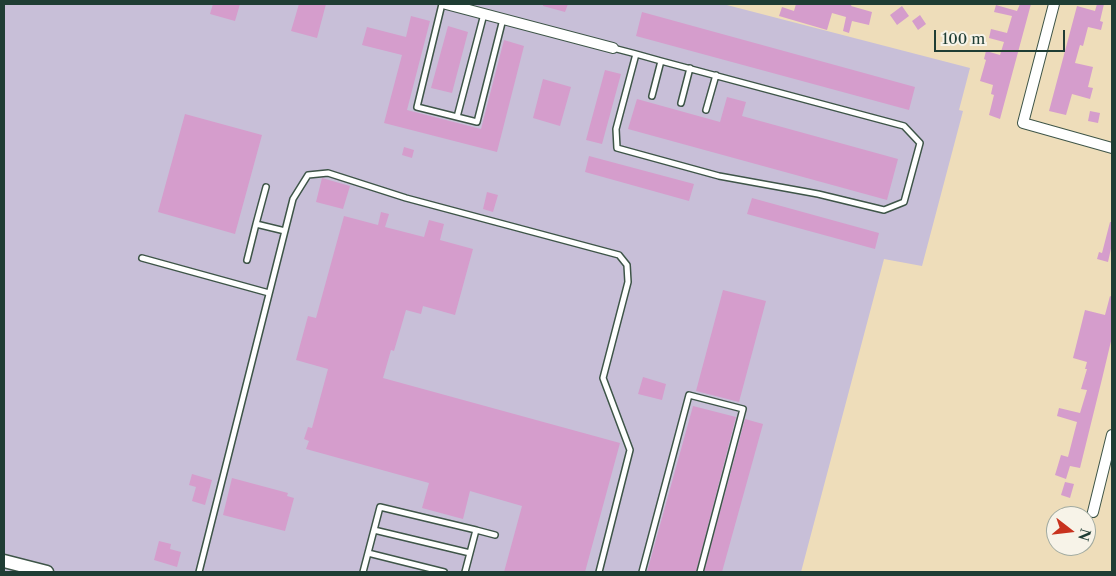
<!DOCTYPE html>
<html>
<head>
<meta charset="utf-8">
<style>
	body { margin:0 }
	#map { position:relative; width:1116px; height:576px; overflow:hidden; background:#eeddba; font-family:"Libre Caslon Text",serif }
	canvas { display:block }
	.frame { position:absolute; inset:0; border:5px solid #1f3d34; pointer-events:none }
	.north { position:absolute; left:1046px; top:506px; width:50px; height:50px; box-sizing:border-box; background:#f7f3e8; border:1px solid #a1aaa0; border-radius:50%; rotate:106deg; font-size:14px; font-weight:700; line-height:20px; text-align:center; color:#1f3d34 }
	.north::after { content:''; display:block; margin:auto; width:18px; height:22px; background:#c8321e; clip-path:polygon(50% 0,100% 100%,50% 72%,0 100%) }
	.scale { position:absolute; left:934px; top:30px; width:131px; height:22px; box-sizing:border-box; border:2px solid #1f3d34; border-top:0; padding-left:6px; font-size:15px; line-height:18px; white-space:nowrap; color:#1f3d34; -webkit-text-stroke:4px #f7f3e8; paint-order:stroke }
</style>
</head>
<body>
<div id="map">
<canvas width="1116" height="576"></canvas>
<div class="frame"></div>
<div class="north">N</div>
<div class="scale">100 m</div>
</div>
<script>
const ctx = document.querySelector('canvas').getContext('2d');
ctx.lineJoin = 'round';
function paint(path, color) { ctx.fillStyle = color; ctx.fill(path, 'evenodd'); }
const poly = rows => new Path2D(rows.map(r => 'M' + r).join(''));
function trace(path, color, width, dash) { ctx.strokeStyle = color; ctx.lineWidth = width; ctx.lineCap = dash ? 'butt' : 'round'; ctx.setLineDash(dash || []); ctx.stroke(path); }
paint(poly([
	[4,4,723,4,970,68,959,110,963,111,922,266,884,259,801,572,4,572]
]), '#c8bfd8');
paint(poly([
	[213,4,240,4,235,21,210,14],
	[299,4,326,4,317,38,291,31],
	[543,4,568,4,565,12,543,6],
	[796,4,852,4,851,6,872,12,869,25,852,21,849,33,843,31,846,17,832,13,827,30,779,16,782,7,794,11],
	[1020,4,1031,4,1000,119,989,115,994,95,991,94,993,85,980,81,986,60,984,59,986,51,1000,55,1004,42,989,38,991,29,1007,33,1012,16,994,12,996,5,1017,11],
	[1097,4,1104,4,1100,21,1103,22,1101,30,1088,27,1083,46,1080,45,1075,63,1093,67,1088,87,1093,88,1090,99,1072,94,1066,115,1049,111,1077,6,1095,11],
	[902,6,909,16,897,25,890,15],
	[642,12,915,87,909,110,636,36],
	[920,15,926,24,918,30,912,21],
	[411,16,430,21,407,110,481,129,504,40,524,46,497,152,384,123,402,55,362,45,367,27,406,37],
	[448,26,468,32,452,93,431,88],
	[605,70,621,74,602,144,586,140],
	[543,79,571,87,560,126,533,118],
	[727,97,746,102,742,116,898,159,887,200,628,129,637,99,720,122],
	[1090,111,1100,113,1098,123,1088,121],
	[185,114,262,135,235,234,158,212],
	[404,147,414,150,412,158,402,155],
	[589,156,694,184,689,201,585,172],
	[322,178,350,186,343,209,316,202],
	[487,192,498,195,493,212,483,209],
	[752,198,879,233,875,249,747,214],
	[381,212,389,214,385,227,424,237,429,220,444,224,440,240,473,249,455,315,423,306,421,314,406,310,394,351,391,350,383,378,620,443,585,572,504,572,522,506,470,491,463,519,422,508,429,483,306,449,309,441,304,439,308,427,312,428,328,369,296,360,308,316,316,318,344,216,378,225],
	[1110,222,1112,222,1112,244,1108,262,1097,259,1099,252,1102,253],
	[723,290,766,301,739,402,696,391],
	[1110,296,1112,297,1112,337,1102,379,1080,468,1070,466,1066,479,1055,475,1061,455,1068,457,1077,422,1057,416,1059,408,1080,413,1087,390,1081,389,1087,369,1085,369,1087,362,1073,358,1085,310,1105,315],
	[643,377,666,384,662,400,638,394],
	[693,406,736,417,696,572,647,572],
	[745,419,763,424,722,572,704,572],
	[192,474,212,480,205,505,192,501,196,487,189,485],
	[232,478,288,493,287,496,294,498,285,531,223,515],
	[1065,482,1074,484,1070,498,1061,495],
	[159,541,171,544,170,549,181,552,177,567,154,560]
]), '#d59dcc');
const service = poly([
	[442,4,417,107,457,117],
	[484,14,457,117,477,122,503,19],
	[613,48,636,54,661,61,904,126,920,143,904,202,884,210,818,194,719,176,617,148,616,129,636,54],
	[652,96,661,61],
	[681,103,690,68],
	[706,110,716,75],
	[266,187,256,224,285,231],
	[142,258,269,293],
	[247,260,256,224],
	[374,530,470,553],
	[368,553,444,572],
	[199,572,293,199,308,175,328,173,406,198,619,255,627,265,628,282,603,378,630,450,599,572],
	[363,572,380,507,476,530],
	[465,572,476,530,495,535],
	[642,572,689,395,743,409,700,572]
]);
const minor = poly([
	[446,4,613,48],
	[1054,4,1023,123,1112,148],
	[1093,512,1112,435]
]);
const tertiary = poly([
	[4,561,47,572]
]);
trace(service, '#3e5548', 8);
trace(minor, '#3e5548', 12);
trace(tertiary, '#3e5548', 15);
trace(service, '#fff', 5);
trace(minor, '#fff', 10);
trace(tertiary, '#fff', 12);
</script>
</body>
</html>
